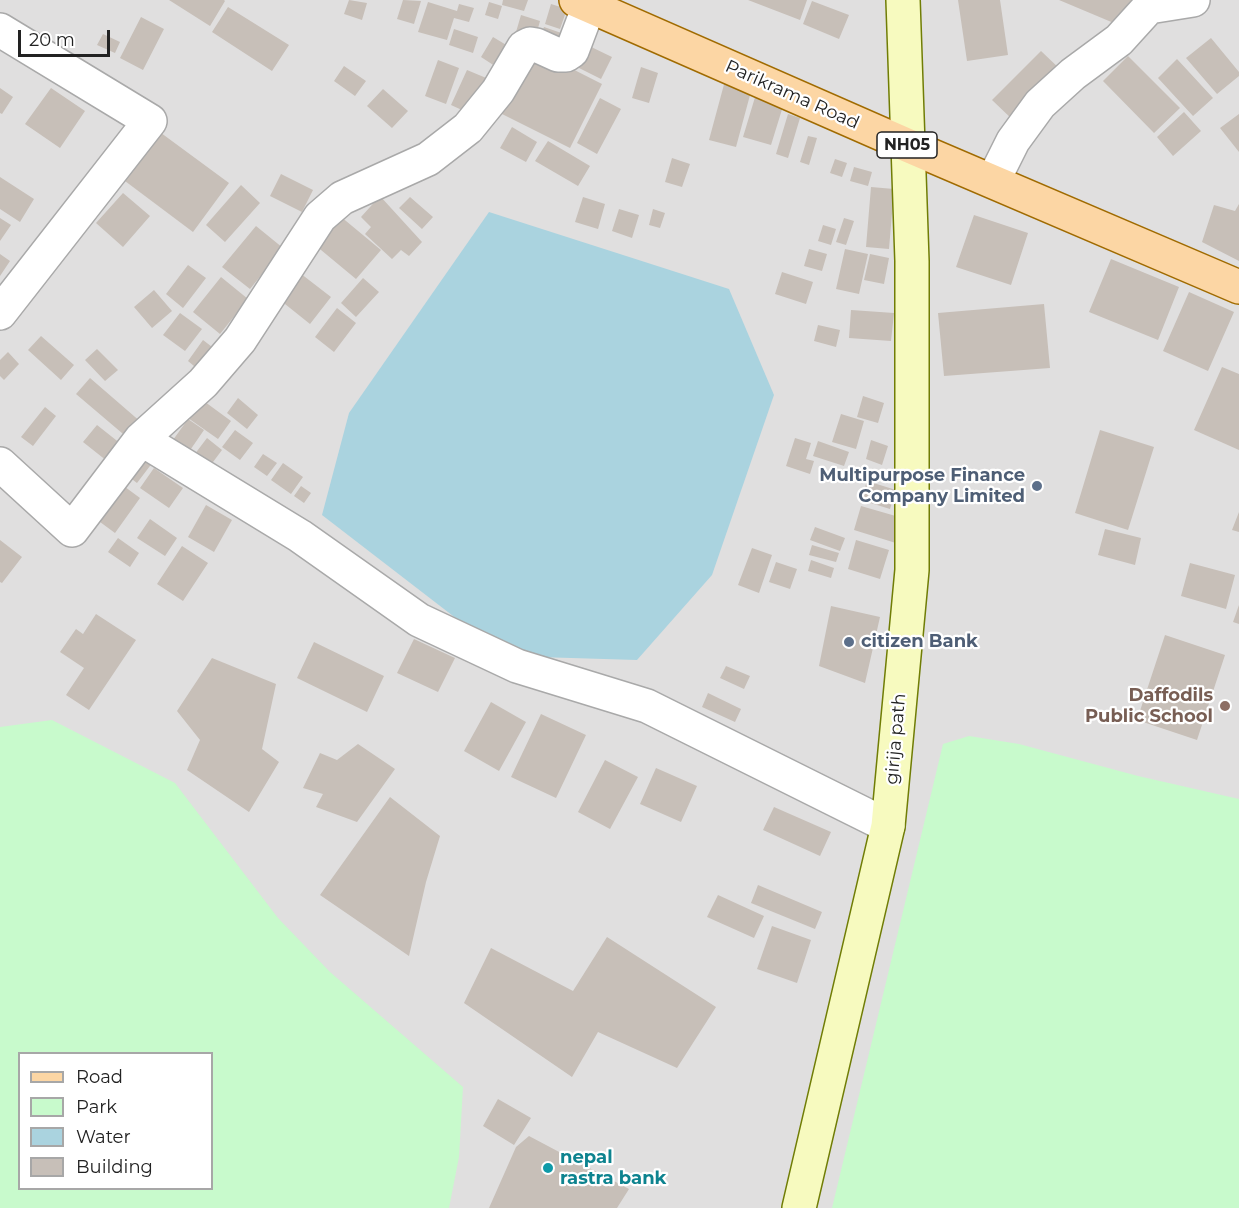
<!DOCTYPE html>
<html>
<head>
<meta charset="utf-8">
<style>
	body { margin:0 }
	#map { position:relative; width:1239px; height:1208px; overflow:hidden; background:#f2efe9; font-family:Montserrat,sans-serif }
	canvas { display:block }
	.legend { position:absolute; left:18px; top:1052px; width:195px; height:138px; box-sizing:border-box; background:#fff; border:2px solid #a7a7a7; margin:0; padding:8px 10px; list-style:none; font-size:18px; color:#222 }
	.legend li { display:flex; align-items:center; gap:12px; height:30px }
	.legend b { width:30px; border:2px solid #a7a7a7 }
	.scale { position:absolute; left:18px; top:30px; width:92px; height:27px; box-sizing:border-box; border:3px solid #222; border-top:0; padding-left:8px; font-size:18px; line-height:21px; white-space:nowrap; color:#222; -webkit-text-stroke:4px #fff; paint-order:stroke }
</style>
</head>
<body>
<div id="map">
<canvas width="1239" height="1208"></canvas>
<ul class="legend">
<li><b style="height:8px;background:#fcd6a4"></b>Road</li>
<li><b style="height:16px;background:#c8facc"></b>Park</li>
<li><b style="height:16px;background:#aad3df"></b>Water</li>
<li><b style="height:16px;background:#c7bfb8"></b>Building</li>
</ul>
<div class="scale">20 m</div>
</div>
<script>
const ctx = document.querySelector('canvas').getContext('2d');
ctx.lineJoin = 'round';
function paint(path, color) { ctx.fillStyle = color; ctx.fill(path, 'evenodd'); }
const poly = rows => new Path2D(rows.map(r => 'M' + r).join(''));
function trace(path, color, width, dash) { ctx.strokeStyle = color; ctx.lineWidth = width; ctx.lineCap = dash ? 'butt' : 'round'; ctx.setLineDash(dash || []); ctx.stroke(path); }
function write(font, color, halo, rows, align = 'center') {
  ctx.font = font + ' Montserrat,sans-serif'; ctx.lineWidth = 4.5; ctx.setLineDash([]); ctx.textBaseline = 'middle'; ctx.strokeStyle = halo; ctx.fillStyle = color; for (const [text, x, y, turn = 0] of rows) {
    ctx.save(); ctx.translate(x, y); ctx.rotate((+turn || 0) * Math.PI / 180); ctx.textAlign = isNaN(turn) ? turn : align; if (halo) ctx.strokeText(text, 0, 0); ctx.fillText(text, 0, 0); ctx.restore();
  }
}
paint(poly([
	[0,0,1239,0,1239,1208,0,1208],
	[20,1054,212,1054,212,1188,20,1188]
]), '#e0dfdf');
paint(poly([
	[52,720,175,783,278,918,330,972,463,1087,459,1157,449,1208,0,1208,0,727],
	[20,1054,212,1054,212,1188,20,1188],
	[969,736,1019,744,1138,776,1239,799,1239,1208,832,1208,943,744]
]), '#c8facc');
paint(poly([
	[489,212,729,289,774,395,712,575,637,660,505,656,322,515,349,413]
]), '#aad3df');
paint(poly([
	[169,0,224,0,225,1,210,26],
	[349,0,367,3,362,20,344,14],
	[403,0,421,1,414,24,397,19],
	[503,0,528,0,524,11,502,5],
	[748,0,807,0,800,20],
	[958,0,1000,0,1008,55,967,61],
	[1059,0,1141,0,1128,29],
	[812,1,849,15,839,39,803,24],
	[428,2,457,11,459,4,474,8,469,22,454,18,447,40,418,32],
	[489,2,502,6,498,19,485,15],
	[551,4,567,9,560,29,545,24],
	[228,7,289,45,272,71,212,32],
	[521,15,540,21,535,39,516,32],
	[141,17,164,29,143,70,120,58],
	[544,27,567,35,562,52,538,44],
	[454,29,478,37,473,53,449,45],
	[103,34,120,42,115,53,97,45],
	[493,37,513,49,501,70,481,57],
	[1211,38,1239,72,1239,76,1217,94,1186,58],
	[585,44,612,57,601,79,575,66],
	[531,48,602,84,570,148,498,112],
	[1041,51,1062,71,1014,121,992,100],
	[1128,56,1180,108,1154,133,1103,81],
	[1177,59,1213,98,1193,116,1158,78],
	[438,60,459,68,446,104,425,96],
	[344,66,366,81,355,96,334,81],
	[641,67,658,73,649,103,632,98],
	[467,70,491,80,475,116,451,105],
	[726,77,753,84,736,147,709,140],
	[0,88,13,97,2,114,0,113],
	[51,88,85,111,60,148,25,124],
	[383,89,408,111,392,128,367,106],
	[756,94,784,103,771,145,743,137],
	[600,98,621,109,597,154,577,143],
	[1184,112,1201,131,1173,156,1157,137],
	[788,114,800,118,788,158,776,154],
	[1239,114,1239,152,1220,128],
	[512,127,537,142,526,162,500,148],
	[157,130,229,183,193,232,121,178],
	[808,136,817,138,809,165,800,162],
	[548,141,590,166,578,186,535,161],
	[672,158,690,164,682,187,665,182],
	[835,159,847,163,842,177,830,173],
	[854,167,872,172,868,186,850,181],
	[281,174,313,190,302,212,270,196],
	[0,177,34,199,20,222,0,209],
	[241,185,260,203,225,242,206,225],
	[871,187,894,189,889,249,866,247],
	[123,193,150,216,123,247,96,223],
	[380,196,422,242,409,256,401,250,392,259,365,234,371,227,361,217],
	[410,197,433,217,422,229,399,208],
	[583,197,605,204,598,229,575,222],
	[1239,204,1239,261,1202,242,1214,205,1235,211],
	[619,209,639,215,632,238,612,231],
	[653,209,665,213,660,228,649,225],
	[974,215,1028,233,1011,285,956,267],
	[340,216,381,250,356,279,315,245],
	[0,218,11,225,0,241],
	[844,218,854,221,846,245,836,242],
	[823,225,836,229,831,245,818,241],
	[256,226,283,248,250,289,222,267],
	[809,249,827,254,822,271,804,266],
	[845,249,868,254,859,294,836,289],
	[0,254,10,261,0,276],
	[870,254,889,258,884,284,864,280],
	[1111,259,1179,287,1158,340,1089,312],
	[188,265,206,278,183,308,166,294],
	[296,270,331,297,310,324,275,296],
	[782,272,813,282,806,304,775,294],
	[221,277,248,299,220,334,193,312],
	[363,278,379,292,356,317,341,303],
	[154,290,172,311,152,328,134,307],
	[1189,292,1234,312,1208,371,1163,351],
	[1044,304,1050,368,944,376,938,313],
	[337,308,356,323,334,352,315,337],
	[851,310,894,313,891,341,849,338],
	[180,313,202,329,185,351,163,335],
	[818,325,840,330,836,347,814,341],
	[41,336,74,365,61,380,28,350],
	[203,340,216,350,200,371,188,361],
	[97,349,118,370,105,381,85,360],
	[8,352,19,364,4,380,0,376,0,360],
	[1222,367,1239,374,1239,450,1194,430],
	[90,378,142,423,129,439,76,394],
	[863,396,884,403,878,423,857,417],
	[238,398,258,415,247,429,227,413],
	[201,399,231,421,218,439,188,418],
	[45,407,56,416,33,446,21,437],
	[841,414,864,421,856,449,832,442],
	[188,419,204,430,184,459,168,447],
	[97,425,121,444,107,461,83,442],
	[235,430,253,443,240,460,222,447],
	[1100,430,1154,447,1128,530,1075,513],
	[207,438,222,450,204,474,188,463],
	[795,438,811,443,806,459,814,461,810,474,786,466],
	[871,440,888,446,882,465,866,459],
	[818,441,849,452,844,466,813,456],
	[142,448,156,458,137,483,124,473],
	[263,454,277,463,267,476,254,467],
	[283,463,303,477,291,494,271,480],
	[154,468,183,488,169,508,140,488],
	[867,481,896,490,890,509,861,500],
	[121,484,140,498,115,533,96,519],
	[301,486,311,493,304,503,294,496],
	[206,505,232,520,214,552,188,537],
	[861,506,906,519,899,544,854,530],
	[1239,512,1239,532,1232,530],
	[150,519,177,538,165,556,137,538],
	[815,527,845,538,840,551,810,540],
	[1105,529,1141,538,1135,565,1098,555],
	[118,538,139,553,130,567,108,552],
	[0,540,22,557,2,583,0,582],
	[856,540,889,550,880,579,848,569],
	[812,545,839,553,836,562,809,555],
	[182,546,208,563,183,601,157,584],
	[752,548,772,555,759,593,738,585],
	[811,560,834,568,831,578,808,571],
	[776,562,797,569,790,589,769,582],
	[1190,563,1235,575,1226,609,1181,596],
	[1239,605,1239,624,1233,622],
	[831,606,880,617,865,683,819,666],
	[96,614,136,640,89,710,66,695,84,668,60,652,76,629,83,634],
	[1165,635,1225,655,1197,740,1137,720],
	[414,639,455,658,438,692,397,673],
	[314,642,384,676,367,712,297,678],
	[212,658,276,684,262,749,279,762,249,812,187,770,200,740,177,711],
	[726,666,750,676,744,689,720,678],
	[708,693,741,709,735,722,702,707],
	[491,702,526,722,499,771,464,751],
	[541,714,586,735,556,798,511,777],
	[358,744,395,769,357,822,316,807,323,794,303,788,320,753,337,760],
	[605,760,638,777,610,829,578,812],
	[656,768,697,786,681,822,640,804],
	[390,797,440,836,426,882,409,956,320,895],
	[774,807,831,832,820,856,763,830],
	[758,885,822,912,815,929,751,903],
	[718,895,764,916,754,938,707,917],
	[772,926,811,940,797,983,757,969],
	[607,937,716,1007,677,1068,598,1032,572,1077,464,1003,491,948,573,991],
	[498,1099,531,1118,514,1145,483,1126],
	[529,1136,629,1189,617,1208,489,1208,516,1147]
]), '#c7bfb8');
const minor = poly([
	[0,30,150,121,0,313],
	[993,181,1013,141,1040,104,1073,74,1119,40,1149,7,1193,0],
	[141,439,300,536,419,620,517,666,647,706,888,826],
	[0,464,72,530,141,439,203,383,240,340,320,217,342,198,428,159,468,128,498,91,524,47,530,44,536,45,558,55,566,55,572,51,589,6]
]);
const secondary = poly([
	[799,1208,888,826,912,570,912,261,903,0]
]);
const primary = poly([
	[576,0,909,146,1239,287]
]);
trace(minor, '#a9a9a9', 36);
trace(secondary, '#707d05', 36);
trace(primary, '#a06b00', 36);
trace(minor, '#fff', 33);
trace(secondary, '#f7fabf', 33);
trace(primary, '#fcd6a4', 33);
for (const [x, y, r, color] of [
	[1037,486,6,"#5c6f8a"],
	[849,642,6,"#5c6f8a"],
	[1225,706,6,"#8d6e63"],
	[548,1168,6,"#0f9aa8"]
]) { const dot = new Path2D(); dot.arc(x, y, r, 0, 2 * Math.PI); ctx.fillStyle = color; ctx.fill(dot); trace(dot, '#fff', 2); }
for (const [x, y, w] of [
	[907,145,60]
]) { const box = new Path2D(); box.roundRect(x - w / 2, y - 13, w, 26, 4.5); ctx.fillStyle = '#fff'; ctx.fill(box); trace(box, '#222', 1.5); }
write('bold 16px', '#222', null, [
	["NH05",907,145]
]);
write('18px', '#222', '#fff', [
	["Parikrama Road",792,95,24],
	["girija path",896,739,-85]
]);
write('bold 18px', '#4e5e75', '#fff', [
	["Multipurpose Finance",1025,476],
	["Company Limited",1025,497],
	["citizen Bank",861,642,"left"]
], 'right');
write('bold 18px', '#785e54', '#fff', [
	["Daffodils",1213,696],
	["Public School",1213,717]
], 'right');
write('bold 18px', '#0d838f', '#fff', [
	["nepal",560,1158],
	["rastra bank",560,1179]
], 'left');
</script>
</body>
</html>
